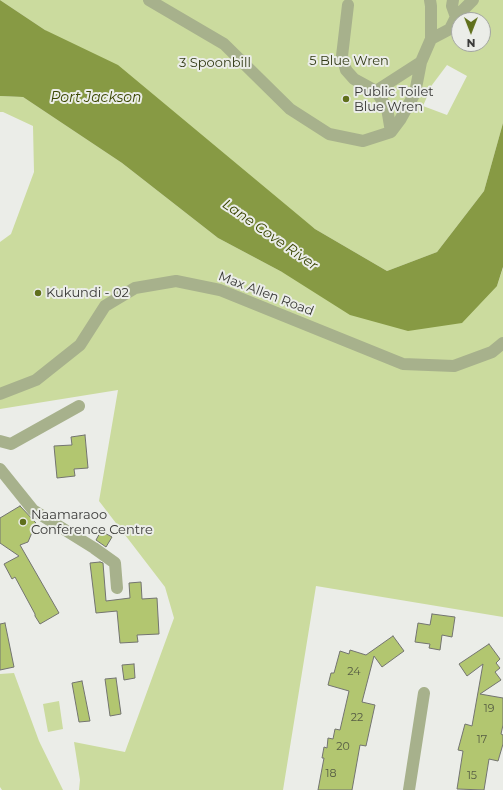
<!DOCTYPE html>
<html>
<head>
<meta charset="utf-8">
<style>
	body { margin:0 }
	#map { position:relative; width:503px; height:790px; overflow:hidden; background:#ebede8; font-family:Montserrat,sans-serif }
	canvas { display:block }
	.north { position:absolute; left:451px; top:12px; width:40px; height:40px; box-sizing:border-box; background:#ebede8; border:1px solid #a3a5a1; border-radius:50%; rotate:180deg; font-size:11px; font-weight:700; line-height:16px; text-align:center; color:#383836 }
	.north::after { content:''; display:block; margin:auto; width:14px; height:18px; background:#60701c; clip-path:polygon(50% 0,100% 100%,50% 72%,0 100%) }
</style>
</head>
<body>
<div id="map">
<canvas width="503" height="790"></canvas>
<div class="north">N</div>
</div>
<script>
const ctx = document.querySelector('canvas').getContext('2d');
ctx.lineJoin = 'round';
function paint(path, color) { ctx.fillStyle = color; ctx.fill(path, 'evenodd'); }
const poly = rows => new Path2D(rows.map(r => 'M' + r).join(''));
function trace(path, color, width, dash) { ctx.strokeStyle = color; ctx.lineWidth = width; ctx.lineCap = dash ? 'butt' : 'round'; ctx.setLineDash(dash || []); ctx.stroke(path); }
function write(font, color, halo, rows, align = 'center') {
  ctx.font = font + ' Montserrat,sans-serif'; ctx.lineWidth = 4; ctx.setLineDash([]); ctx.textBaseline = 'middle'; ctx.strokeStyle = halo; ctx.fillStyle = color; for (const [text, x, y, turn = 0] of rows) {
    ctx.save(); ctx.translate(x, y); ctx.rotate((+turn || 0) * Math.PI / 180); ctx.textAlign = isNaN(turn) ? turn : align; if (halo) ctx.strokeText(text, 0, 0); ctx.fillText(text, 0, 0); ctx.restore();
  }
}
paint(poly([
	[0,0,503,0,503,123,484,191,437,252,387,271,315,229,45,30],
	[459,20,483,20,483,44,459,44],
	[447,65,467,76,447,115,423,106,432,85],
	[0,96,23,97,122,163,218,238,282,272,497,286,503,268,503,617,316,586,283,790,79,790,80,780,74,742,125,752,174,618,165,587,99,501,118,390,0,409,0,242,11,234,34,172,33,126,3,112,0,112],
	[14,673,39,741,63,790,2,790,0,787,0,674],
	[59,701,63,729,48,732,43,704]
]), '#cbdb9e');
paint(poly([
	[0,0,45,30,118,65,315,229,387,271,437,252,484,191,503,123,503,267,497,286,462,323,408,331,350,315,282,272,218,238,122,163,23,97,0,96]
]), '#879a44');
const building = poly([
	[85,435,88,468,74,469,75,476,57,478,54,446,72,445,71,437,85,435],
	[20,506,36,523,28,542,20,545,59,613,40,624,35,616,35,614,15,577,12,579,4,564,19,556,0,543,0,518,20,506],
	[101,531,112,537,106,547,96,540,101,531],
	[100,562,103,563,106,601,130,598,129,583,141,582,142,599,157,598,159,634,137,635,138,642,120,643,117,611,96,613,90,563,100,562],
	[432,614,455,617,452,637,442,635,440,650,429,648,430,644,415,642,418,623,430,625,432,614],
	[5,623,14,667,0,670,0,624,5,623],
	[393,636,404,651,382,667,374,656,362,702,375,705,366,746,360,745,352,790,318,790,324,758,322,758,324,747,327,748,328,738,333,739,335,729,340,730,349,691,328,685,331,673,334,673,340,651,349,654,350,650,366,655,393,636],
	[489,644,500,659,496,663,500,668,495,672,501,680,480,694,503,698,503,725,501,734,503,735,503,744,498,761,489,759,484,790,457,789,463,751,458,750,465,724,472,726,483,664,467,676,459,664,489,644],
	[134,664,135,678,124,680,122,665,134,664],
	[116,678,121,714,110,716,105,679,116,678],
	[82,681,90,721,79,722,72,683,82,681]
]);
paint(building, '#b2c670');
trace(building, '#737470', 1);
trace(poly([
	[149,0,224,44,290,109,329,134,363,141,391,132,400,120,415,93,421,62,431,39,431,6,430,0],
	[348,5,342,56,346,70,354,79,376,91,387,108,391,132],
	[456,17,473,0],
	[431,39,450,29,456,17,452,6,453,0],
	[376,91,421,62],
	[0,394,36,380,80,345,105,306,135,288,176,281,220,290,403,364,454,366,492,352,503,343],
	[0,441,11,444,79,406],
	[0,469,33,510,94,548,115,563,117,588],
	[409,790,424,693]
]), '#a7b18c', 12);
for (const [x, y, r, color] of [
	[346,99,4,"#60701c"],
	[38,293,4,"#60701c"],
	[23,522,4,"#60701c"]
]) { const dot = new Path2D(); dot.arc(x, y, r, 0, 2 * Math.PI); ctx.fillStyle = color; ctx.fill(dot); trace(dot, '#ebede8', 1.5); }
write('11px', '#565c44', null, [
	["24",354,672],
	["19",489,709],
	["22",357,718],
	["17",482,740],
	["20",343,747],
	["18",331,774],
	["15",472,776]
]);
write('13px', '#333b17', '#ebede8', [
	["5 Blue Wren",349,61],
	["3 Spoonbill",215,63]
]);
write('13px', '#383836', '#ebede8', [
	["Public Toilet",354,92],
	["Blue Wren",354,107],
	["Kukundi - 02",46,293],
	["Naamaraoo",31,515],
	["Conference Centre",31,530]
], 'left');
write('13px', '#383836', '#ebede8', [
	["Max Allen Road",266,294,21]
]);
write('italic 14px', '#3a4602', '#ebede8', [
	["Port Jackson",96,98],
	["Lane Cove River",270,235,35]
]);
</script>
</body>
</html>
